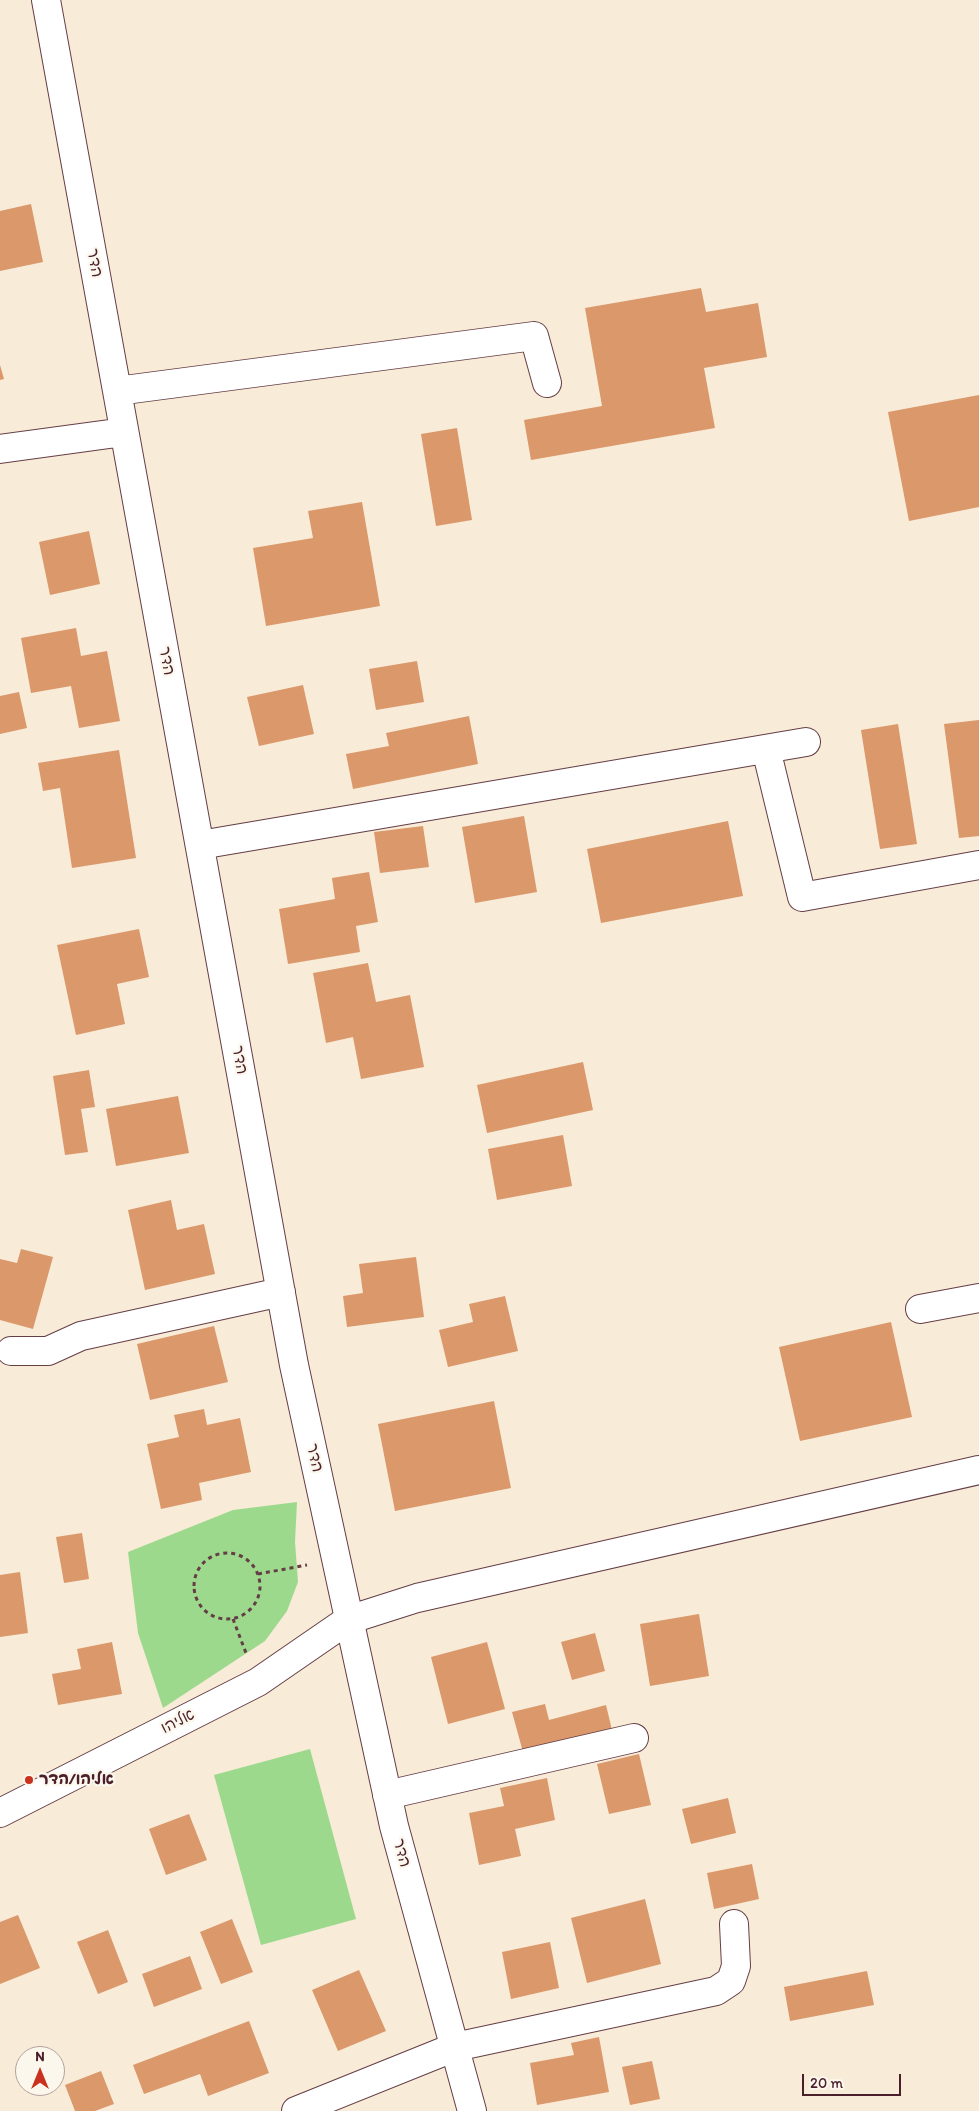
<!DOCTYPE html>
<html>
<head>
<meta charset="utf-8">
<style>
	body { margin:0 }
	#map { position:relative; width:979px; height:2111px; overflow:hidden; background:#f8ebd8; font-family:Itim,sans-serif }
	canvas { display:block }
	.north { position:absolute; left:15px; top:2046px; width:50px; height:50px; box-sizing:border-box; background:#fbf7ec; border:1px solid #b4a19f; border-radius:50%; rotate:0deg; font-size:14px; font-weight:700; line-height:20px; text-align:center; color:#4a1f2b }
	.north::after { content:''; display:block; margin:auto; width:18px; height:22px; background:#c8321e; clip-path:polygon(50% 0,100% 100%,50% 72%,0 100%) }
	.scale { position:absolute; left:802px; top:2074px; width:99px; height:22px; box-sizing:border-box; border:2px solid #4a1f2b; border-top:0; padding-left:6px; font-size:15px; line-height:18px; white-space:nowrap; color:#4a1f2b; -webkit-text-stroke:4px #fbf7ec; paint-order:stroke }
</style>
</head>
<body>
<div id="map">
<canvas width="979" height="2111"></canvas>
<div class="north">N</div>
<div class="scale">20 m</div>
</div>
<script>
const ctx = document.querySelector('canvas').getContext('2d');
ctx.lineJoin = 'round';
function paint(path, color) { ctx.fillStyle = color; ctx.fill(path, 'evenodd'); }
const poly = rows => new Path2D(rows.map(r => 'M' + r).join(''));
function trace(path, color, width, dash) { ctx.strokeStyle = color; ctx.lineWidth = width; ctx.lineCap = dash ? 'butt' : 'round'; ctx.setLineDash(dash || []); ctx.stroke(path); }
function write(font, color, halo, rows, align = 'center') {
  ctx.font = font + ' Itim,"Playpen Sans Hebrew",sans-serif'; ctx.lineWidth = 4.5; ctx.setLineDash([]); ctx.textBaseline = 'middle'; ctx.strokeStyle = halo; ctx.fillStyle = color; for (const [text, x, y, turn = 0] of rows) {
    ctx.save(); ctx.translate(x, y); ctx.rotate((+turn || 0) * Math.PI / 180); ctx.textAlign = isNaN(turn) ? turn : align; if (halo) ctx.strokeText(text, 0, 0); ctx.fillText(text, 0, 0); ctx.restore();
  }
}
paint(poly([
	[297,1502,295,1542,298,1582,287,1611,265,1641,163,1708,138,1633,128,1552,233,1510],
	[310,1749,356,1919,261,1945,214,1775]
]), '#9dd98d');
paint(poly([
	[31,204,43,262,0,271,0,211],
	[701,288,706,312,758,303,767,357,704,368,715,428,531,460,524,420,602,406,585,308],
	[0,365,4,379,0,380],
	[979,395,979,507,909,521,888,412],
	[457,428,472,520,436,526,421,434],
	[362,502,380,606,266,626,253,548,313,538,308,511],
	[89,531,100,584,50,595,39,542],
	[76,628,81,656,107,651,120,721,79,728,71,686,31,693,21,638],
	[417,661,424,702,376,710,369,669],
	[303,685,314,734,259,746,247,697],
	[19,692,27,728,0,734,0,696],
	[469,716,478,764,353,789,346,754,389,746,386,733],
	[979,720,979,836,959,838,944,724],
	[898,724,917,844,880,849,861,730],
	[119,750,136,858,72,868,60,788,43,791,38,763],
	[524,816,537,892,475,903,462,827],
	[728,821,743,896,601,923,587,849],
	[423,826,429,867,380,873,374,832],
	[369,872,378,922,356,926,360,952,288,964,279,909,335,899,332,878],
	[139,929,149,977,117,984,125,1024,76,1035,57,945],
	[368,963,376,1002,410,995,424,1067,361,1079,353,1037,326,1043,313,973],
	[583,1062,593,1110,487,1133,477,1085],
	[89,1070,95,1107,81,1109,88,1152,65,1155,53,1076],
	[178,1096,189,1153,116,1166,106,1109],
	[563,1135,572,1186,497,1200,488,1149],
	[171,1200,177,1230,204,1224,215,1274,145,1290,128,1210],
	[21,1249,53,1257,33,1329,0,1320,0,1259,17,1263],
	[416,1257,424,1317,347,1327,343,1296,363,1293,359,1264],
	[505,1296,518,1351,448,1367,439,1330,473,1322,469,1304],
	[891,1322,912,1417,800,1441,779,1347],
	[214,1326,228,1382,150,1400,137,1344],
	[494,1401,511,1488,395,1511,378,1424],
	[204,1409,207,1425,240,1418,251,1472,199,1483,202,1500,161,1509,147,1444,179,1437,174,1415],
	[82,1533,89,1579,64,1583,56,1537],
	[20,1572,28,1633,0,1637,0,1575],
	[699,1614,709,1676,650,1686,640,1624],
	[595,1633,605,1671,572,1680,561,1642],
	[112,1642,122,1694,58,1705,52,1674,81,1669,77,1649],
	[487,1642,505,1709,448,1724,431,1657],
	[545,1704,549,1720,606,1705,612,1730,523,1752,512,1712],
	[639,1754,651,1805,609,1814,597,1764],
	[547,1778,555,1820,515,1829,521,1856,479,1865,469,1813,504,1806,500,1788],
	[728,1798,736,1833,691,1844,682,1809],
	[189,1814,207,1860,166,1875,149,1829],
	[752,1864,759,1899,714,1909,707,1873],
	[645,1899,661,1964,587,1983,571,1918],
	[18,1915,40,1968,0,1984,0,1922],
	[232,1919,253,1972,221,1984,200,1932],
	[108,1930,128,1982,98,1994,77,1942],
	[550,1942,559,1988,511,1999,502,1952],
	[190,1956,202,1989,154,2007,142,1974],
	[359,1970,386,2031,338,2051,312,1990],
	[867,1971,874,2005,790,2021,784,1987],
	[249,2021,269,2073,208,2096,200,2074,144,2094,133,2065],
	[599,2037,609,2092,537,2105,530,2063,574,2055,571,2043],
	[652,2061,660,2099,630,2105,622,2067],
	[101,2071,114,2104,95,2111,75,2111,65,2085]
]), '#da986b');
const minor = poly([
	[46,0,294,1365,394,1826,472,2111],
	[117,391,534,336,547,383],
	[0,449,124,432],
	[766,749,802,897,979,865],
	[200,845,806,742],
	[920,1309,979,1298],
	[11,1351,48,1351,81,1336,281,1292],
	[387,1795,634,1738],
	[0,1813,258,1682,348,1620,417,1598,979,1470],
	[296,2111,455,2047,716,1991,731,1981,736,1966,734,1924]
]);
trace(minor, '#643e45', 30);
trace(poly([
	'194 1586a33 33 0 1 1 66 0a33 33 0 1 1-66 0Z',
	[258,1574,307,1565],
	[233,1619,246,1653]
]), '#643e45', 3, [4, 4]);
trace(minor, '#fff', 28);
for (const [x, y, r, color] of [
	[29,1780,5,"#c8321e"]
]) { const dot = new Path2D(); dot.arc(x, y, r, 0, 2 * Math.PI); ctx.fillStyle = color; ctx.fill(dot); trace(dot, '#fbf7ec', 2); }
write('16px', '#4a1f2b', '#fbf7ec', [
	["הדר",94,263,80],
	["הדר",166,661,80],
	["הדר",239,1060,80],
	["הדר",314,1458,78],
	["אליהו",178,1722,-27],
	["הדר",401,1853,75]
]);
write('bold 16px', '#4a1f2b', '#fbf7ec', [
	["אליהו/הדר",39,1780]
], 'left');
</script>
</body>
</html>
